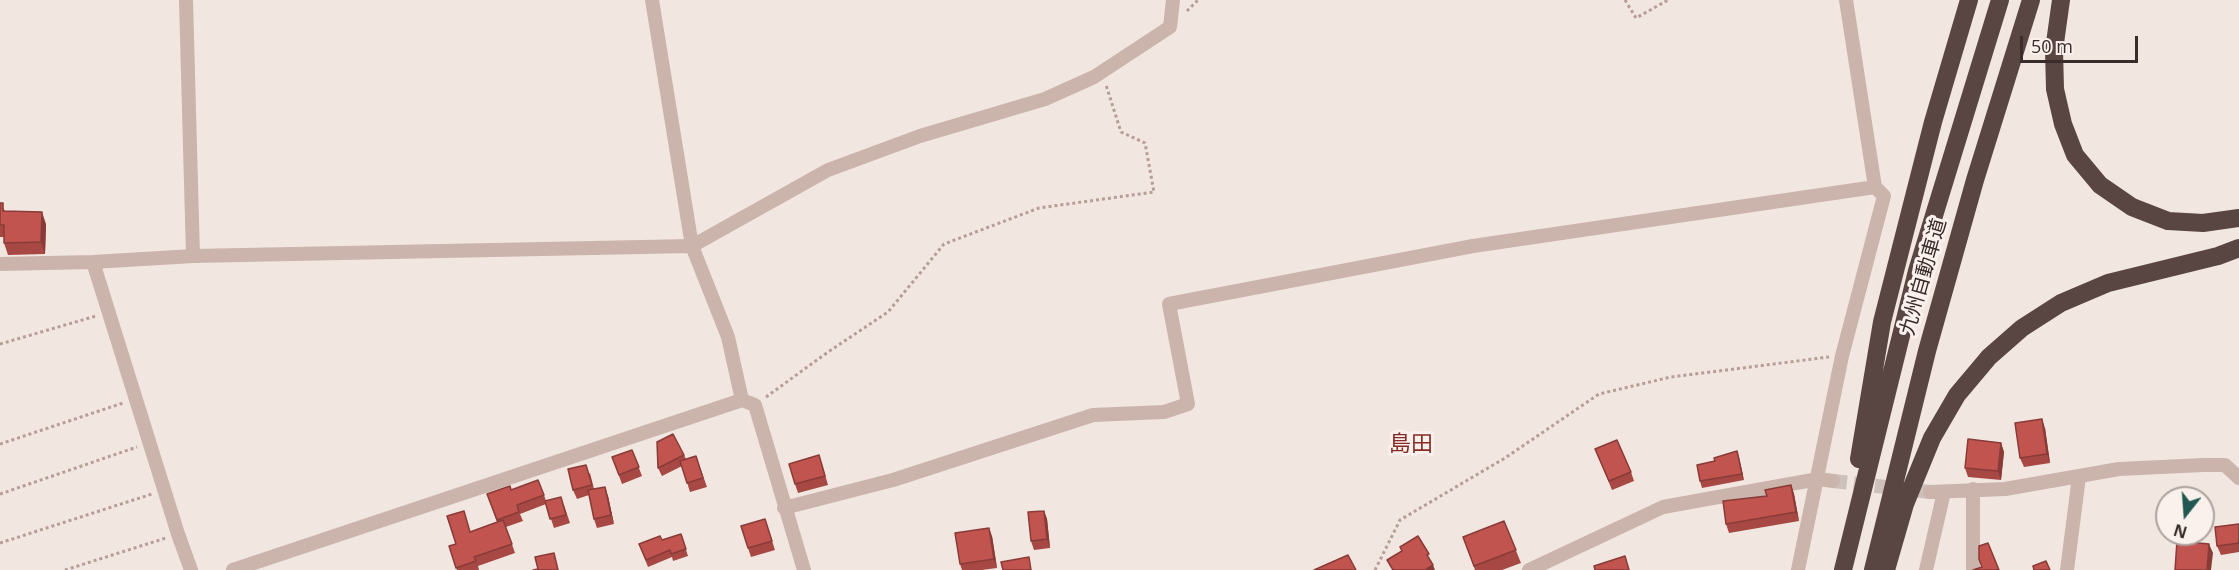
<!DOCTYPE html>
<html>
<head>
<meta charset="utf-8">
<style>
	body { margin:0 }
	#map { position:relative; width:2239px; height:570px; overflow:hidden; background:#f2e6e0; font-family:"Open Sans",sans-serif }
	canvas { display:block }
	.north { position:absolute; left:2155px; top:486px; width:60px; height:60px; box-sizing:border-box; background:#faf1ec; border:2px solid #ada29e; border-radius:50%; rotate:197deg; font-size:16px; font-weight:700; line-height:24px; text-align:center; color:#392c2a }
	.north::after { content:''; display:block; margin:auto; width:21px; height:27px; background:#215952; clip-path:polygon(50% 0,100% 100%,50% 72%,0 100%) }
	.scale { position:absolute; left:2020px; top:36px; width:118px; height:27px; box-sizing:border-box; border:3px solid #392c2a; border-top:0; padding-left:8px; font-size:18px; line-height:21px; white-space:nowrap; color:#392c2a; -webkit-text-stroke:4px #faf1ec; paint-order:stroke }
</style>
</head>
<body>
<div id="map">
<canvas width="2239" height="570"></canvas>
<div class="north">N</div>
<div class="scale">50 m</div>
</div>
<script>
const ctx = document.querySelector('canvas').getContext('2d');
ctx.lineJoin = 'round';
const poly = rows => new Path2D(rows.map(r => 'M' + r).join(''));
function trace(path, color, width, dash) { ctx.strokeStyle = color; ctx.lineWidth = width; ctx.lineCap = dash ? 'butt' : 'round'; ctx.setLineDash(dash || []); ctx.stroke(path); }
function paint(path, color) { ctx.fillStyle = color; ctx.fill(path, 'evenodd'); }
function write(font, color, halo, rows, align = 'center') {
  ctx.font = font + ' "Open Sans","Noto Sans JP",sans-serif'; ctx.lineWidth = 6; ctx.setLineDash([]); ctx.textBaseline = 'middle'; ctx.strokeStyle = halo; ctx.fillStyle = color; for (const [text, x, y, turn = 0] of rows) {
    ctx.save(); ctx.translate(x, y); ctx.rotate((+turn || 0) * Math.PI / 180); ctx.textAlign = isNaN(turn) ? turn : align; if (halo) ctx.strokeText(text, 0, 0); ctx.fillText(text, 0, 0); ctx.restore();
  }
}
trace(poly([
	[1833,481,1930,492]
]), '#cdc1bc', 14, [14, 7]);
trace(poly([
	[1625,0,1636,18,1668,0],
	[1187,11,1198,0],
	[0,344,96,316],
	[766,397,828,352,888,312,944,244,1039,208,1154,192,1145,143,1121,132,1106,85],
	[0,444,123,403],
	[0,494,137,447],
	[0,543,152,494],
	[65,570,166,538],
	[1375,570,1400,520,1505,458,1599,394,1671,377,1829,357]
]), '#b69d96', 3, [3, 3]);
trace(poly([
	[186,0,193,256],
	[652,0,692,246,728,337,742,400],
	[93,262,178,534,191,570],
	[0,264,93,262,193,256,692,246,828,170,920,136,1045,99,1094,77,1170,27,1173,0],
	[1930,492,2005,489,2119,469,2203,465,2225,465,2239,478],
	[784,508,893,480,1093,415,1164,412,1188,404,1169,304,1473,246,1875,187],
	[1973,568,1973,489],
	[233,570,742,400,755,405,804,570],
	[1529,570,1663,507,1818,479,1833,481],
	[1798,570,1842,356,1884,196,1875,187,1846,0],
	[1926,570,1944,492],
	[2067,570,2079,477]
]), '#cab4ac', 14);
trace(poly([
	[2061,0,2054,50,2055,89,2063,124,2075,155,2100,185,2132,207,2168,221,2203,223,2239,218],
	[1859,459,1882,322,1933,122,1969,0],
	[1843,570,1917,271,2000,0],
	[1873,570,1927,351,1975,180,2031,0],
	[1886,570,1905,504,1932,438,1957,395,1989,357,2022,328,2061,303,2108,283,2218,256,2239,248]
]), '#594542', 18);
paint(poly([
	[0,203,5,211,46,224,45,254,8,255,4,243,4,237,0,237],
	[2045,428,2050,463,2024,467,2020,458],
	[2001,443,2004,452,2001,480,1968,477,1965,468],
	[1595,449,1631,472,1634,481,1612,490],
	[632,450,642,476,622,484,612,457],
	[1737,451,1744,480,1702,488,1700,481,1715,461],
	[684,455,686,459,696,456,707,487,690,492,682,466,662,476,658,468],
	[822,464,828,485,798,493,795,484],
	[590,473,594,489,608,496,614,524,597,528,594,519,589,495,577,499,573,490],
	[1791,485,1794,494,1799,521,1729,533,1726,524,1767,496],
	[511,490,544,495,546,501,564,505,570,523,554,528,546,504,520,514,523,521,506,527,515,553,478,566,479,570,457,570,449,546,456,544,471,532,497,522,487,494],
	[1044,511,1047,519,1050,548,1034,550,1031,541],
	[765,519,775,550,751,557,748,548],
	[1504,521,1521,563,1502,570,1475,570,1463,537],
	[2239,524,2239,552,2221,555,2217,546],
	[681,534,688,556,673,561,672,557,648,567,639,544,662,540],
	[992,536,997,568,982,570,962,570,960,564]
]), '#a74844');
paint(poly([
	[42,212,46,224,45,254,41,242],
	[2042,419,2045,428,2050,463,2047,454],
	[2001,443,2004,452,2001,480,1998,471],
	[1737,451,1739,457,1744,480,1742,474],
	[1791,485,1794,494,1799,521,1796,512],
	[605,487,608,496,614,524,611,515],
	[1044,511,1047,519,1050,548,1047,539],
	[989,528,992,536,997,568,994,559],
	[2209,544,2213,553,2211,570,2207,570],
	[1433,565,1435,570,1425,570]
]), '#883b37');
const building = poly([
	[0,203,3,203,3,211,42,212,41,242,4,243,4,225,0,225,0,203],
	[2042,419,2047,454,2020,458,2015,423,2042,419],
	[673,434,684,455,658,468,657,442,673,434],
	[1968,439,2001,443,1998,471,1965,468,1968,439],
	[1617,440,1631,472,1609,481,1595,449,1617,440],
	[632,450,639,467,619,475,612,457,632,450],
	[1737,451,1742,474,1700,481,1697,465,1715,461,1714,458,1737,451],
	[819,455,825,476,795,484,789,464,819,455],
	[696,456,703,478,687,483,680,461,696,456],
	[586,465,592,485,573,490,568,469,586,465],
	[538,480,544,495,517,505,519,512,497,520,487,494,510,486,511,490,538,480],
	[1791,485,1796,512,1726,524,1723,501,1767,496,1765,490,1791,485],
	[605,487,611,515,594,519,588,490,605,487],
	[561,497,566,515,550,519,545,501,561,497],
	[464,511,470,532,503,520,512,544,474,557,476,561,456,568,449,546,456,544,447,516,464,511],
	[1044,511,1047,539,1031,541,1028,512,1044,511],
	[765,519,772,541,748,548,741,526,765,519],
	[1504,521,1516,550,1474,566,1463,537,1504,521],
	[2239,524,2239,543,2217,546,2215,527,2239,524],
	[989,528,994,559,960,564,955,533,989,528],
	[681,534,686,549,671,554,670,550,646,560,639,544,660,536,662,540,681,534],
	[1418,536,1429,554,1427,555,1433,565,1425,570,1393,570,1387,560,1402,551,1400,547,1418,536],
	[2177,541,2209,544,2207,570,2175,570,2177,541],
	[1988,543,1999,570,1973,570,1982,567,1979,559,1979,546,1988,543],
	[554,553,558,570,533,570,538,569,535,557,554,553],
	[1348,555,1356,570,1314,570,1348,555],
	[1625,556,1629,570,1595,570,1594,566,1625,556],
	[1029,557,1031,570,1003,570,1001,562,1029,557],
	[2046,561,2050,570,2034,570,2033,566,2046,561]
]);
paint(building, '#c2544f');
trace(building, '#883b37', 1.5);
write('20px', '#392c2a', '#faf1ec', [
	["九州自動車道",1924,277,-74]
]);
write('22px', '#852a26', '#faf1ec', [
	["島田",1411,445]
]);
</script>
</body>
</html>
